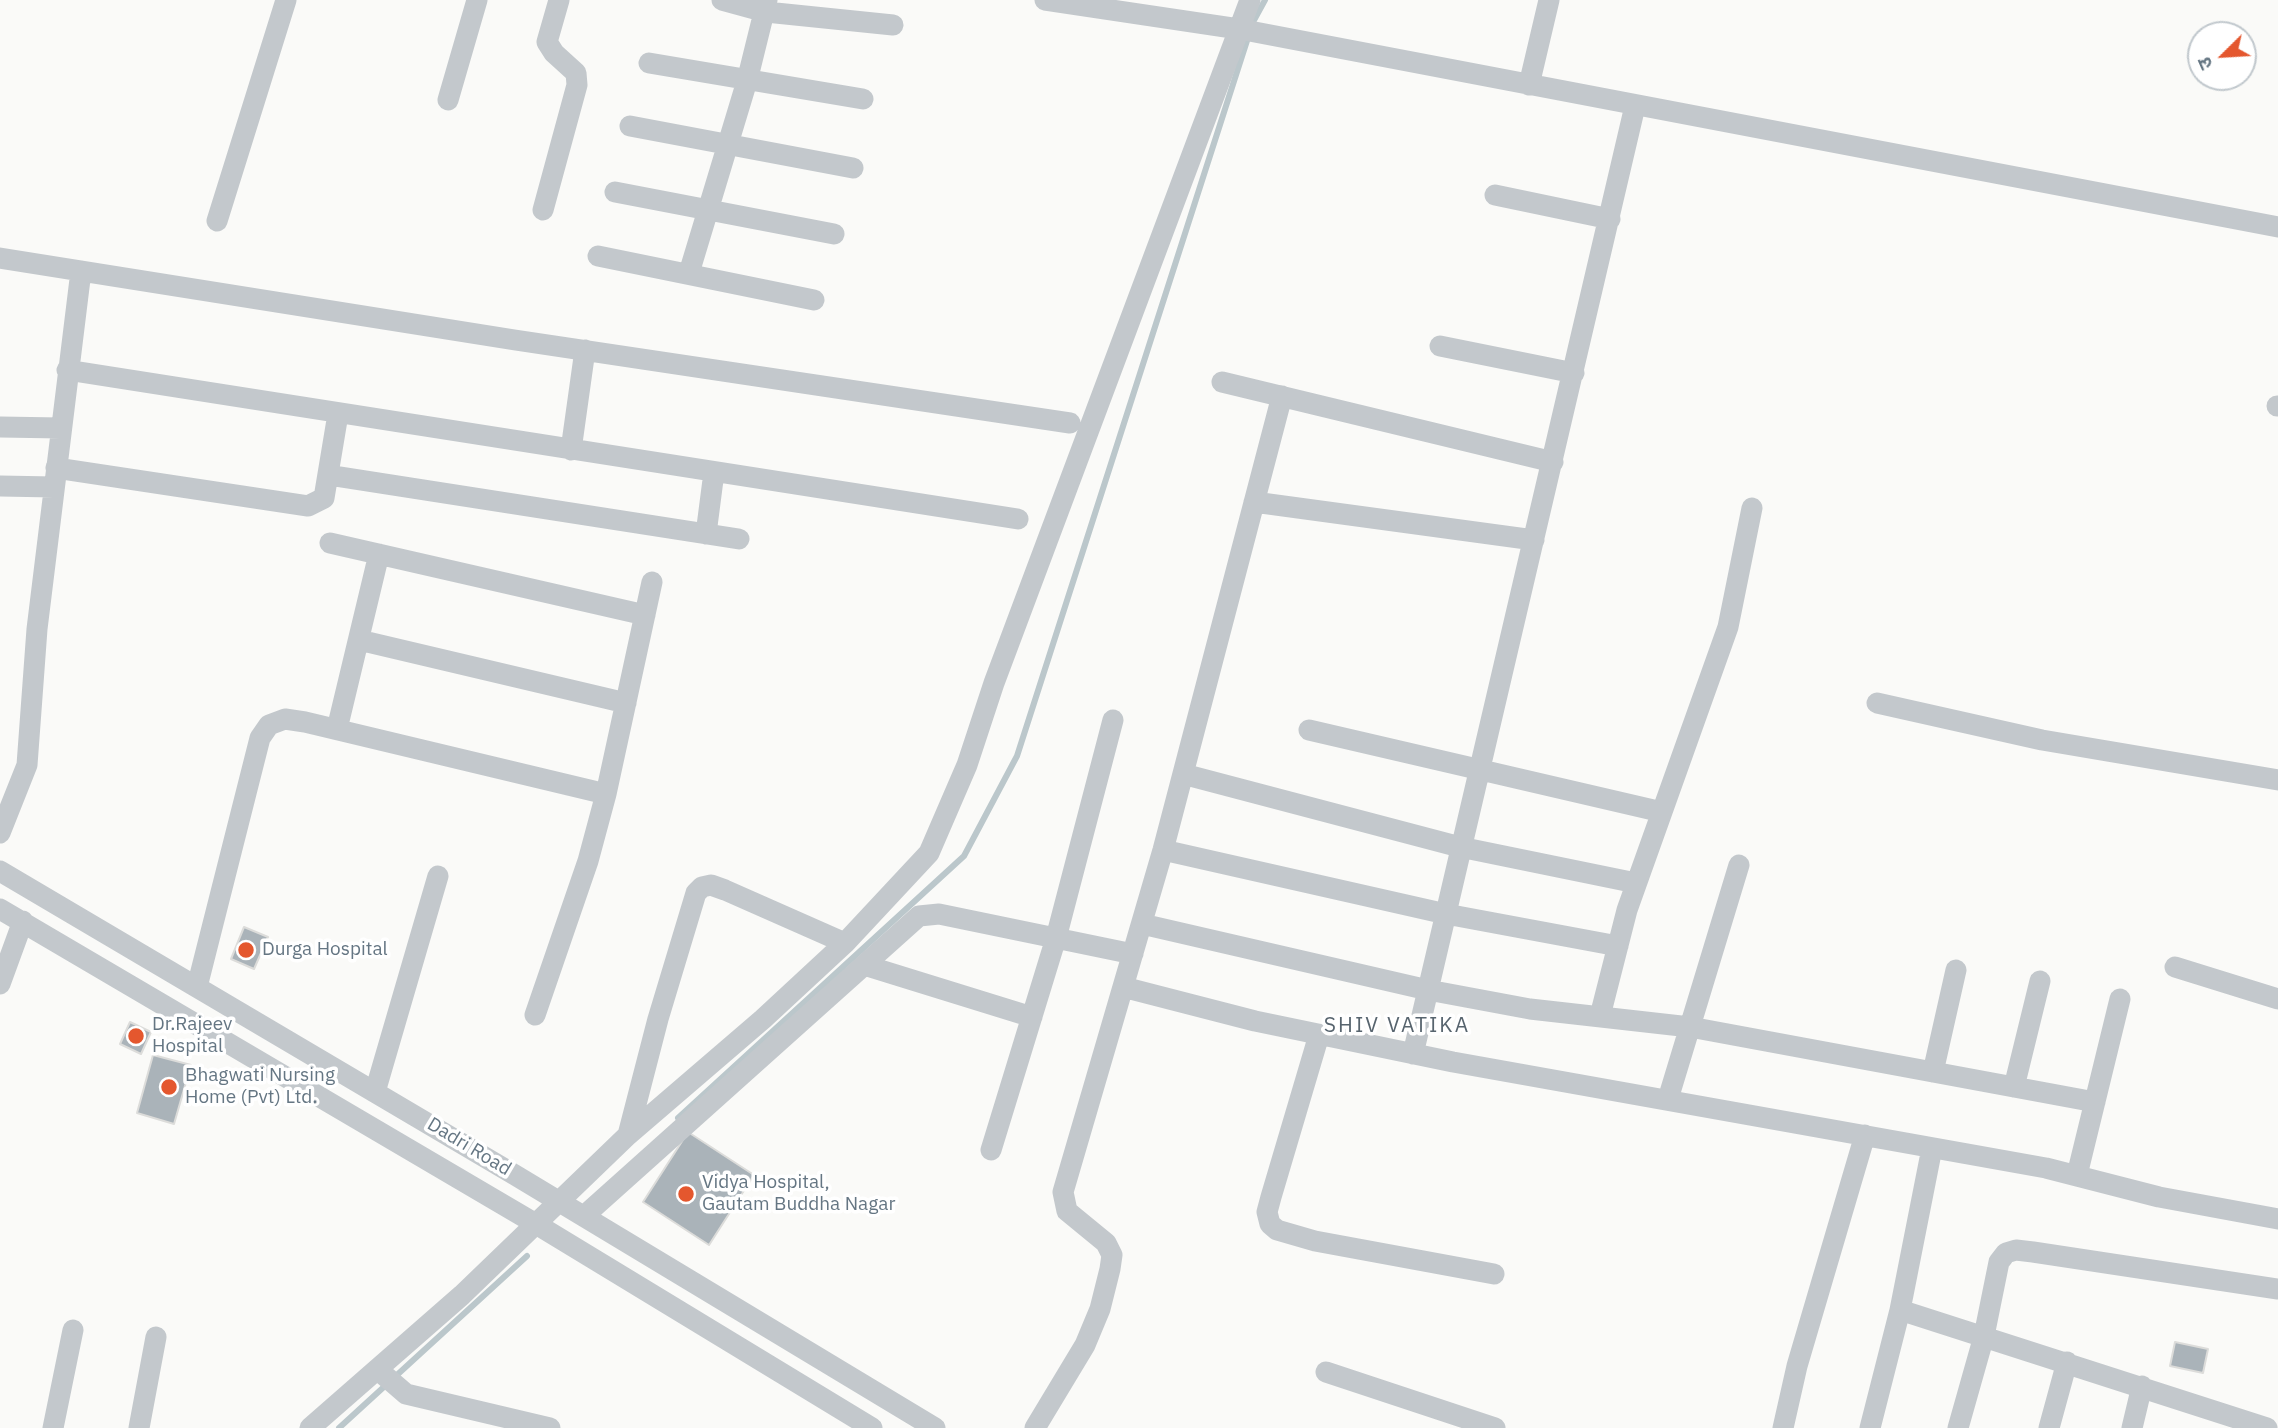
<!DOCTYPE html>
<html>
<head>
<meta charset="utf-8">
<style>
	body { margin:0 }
	#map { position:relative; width:2278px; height:1428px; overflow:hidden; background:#fafaf8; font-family:"IBM Plex Sans","Noto Sans Devanagari",sans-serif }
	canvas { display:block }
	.north { position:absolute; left:2187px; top:21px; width:70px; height:70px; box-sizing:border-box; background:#fff; border:2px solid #c1c8cd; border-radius:50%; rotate:246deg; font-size:19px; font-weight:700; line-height:28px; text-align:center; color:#657683 }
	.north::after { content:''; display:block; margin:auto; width:24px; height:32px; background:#e4572e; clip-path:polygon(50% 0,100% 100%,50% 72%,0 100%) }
</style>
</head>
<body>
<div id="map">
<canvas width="2278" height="1428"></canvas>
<div class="north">उ</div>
</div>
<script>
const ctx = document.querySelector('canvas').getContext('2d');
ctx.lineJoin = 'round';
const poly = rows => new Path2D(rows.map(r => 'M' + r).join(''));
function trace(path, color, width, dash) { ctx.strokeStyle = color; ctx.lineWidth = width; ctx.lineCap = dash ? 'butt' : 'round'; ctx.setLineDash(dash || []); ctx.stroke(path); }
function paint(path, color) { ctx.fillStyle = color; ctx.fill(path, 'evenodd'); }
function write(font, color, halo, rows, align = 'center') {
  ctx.font = font + ' "IBM Plex Sans",sans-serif'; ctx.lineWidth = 7; ctx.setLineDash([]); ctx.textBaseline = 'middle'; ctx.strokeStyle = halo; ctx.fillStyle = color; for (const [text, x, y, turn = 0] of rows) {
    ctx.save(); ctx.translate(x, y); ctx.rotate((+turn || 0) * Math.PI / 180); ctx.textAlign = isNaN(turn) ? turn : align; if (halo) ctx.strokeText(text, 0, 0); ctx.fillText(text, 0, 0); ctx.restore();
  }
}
trace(poly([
	[678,1118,964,856,1017,756,1253,22,1265,0],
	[339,1428,527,1256]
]), '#bbc7cb', 6);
const building = poly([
	[244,927,268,937,254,969,231,959,244,927],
	[130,1022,151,1032,141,1054,120,1044,130,1022],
	[153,1055,191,1065,174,1124,137,1113,153,1055],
	[688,1132,754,1175,709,1245,643,1202,688,1132],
	[2175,1342,2208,1349,2203,1373,2170,1366,2175,1342]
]);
paint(building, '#aab3b9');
trace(building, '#dcdcda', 2);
trace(poly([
	[722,0,766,12,893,25],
	[1045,0,1239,29,2278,227],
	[649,63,863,99],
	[1529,85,1549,0],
	[448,100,477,0],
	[630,126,853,168],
	[615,192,834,234],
	[1495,195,1610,219],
	[543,210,577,85,576,73,554,53,547,42,559,0],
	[217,221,286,0],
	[598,256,814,300],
	[0,258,515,340,1070,423],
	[689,273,747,81,767,0],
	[1440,346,1574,373],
	[67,370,1018,519],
	[1222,382,1553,462],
	[2277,406,2278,406],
	[0,427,61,428],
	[571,450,585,350],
	[56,468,308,506,324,498,338,414],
	[328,475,739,539],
	[0,486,54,487],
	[1254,502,1534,540],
	[706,534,714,472],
	[330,543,645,615],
	[359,640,626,703],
	[1877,703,2042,740,2278,780],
	[337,729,379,554],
	[1309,730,1662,812],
	[1183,774,1460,847,1636,883],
	[0,833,27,765,37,629,81,271],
	[1163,850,1446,914,1618,946],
	[0,871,515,1175,935,1428],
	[0,909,536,1224,872,1428],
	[1142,924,1428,990,1530,1009,1690,1027,2095,1102],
	[864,965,1032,1017],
	[2175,967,2278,999],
	[0,984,23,921],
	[197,987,260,738,269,725,285,719,305,722,606,794],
	[1123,987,1255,1021,1453,1062,2046,1168,2159,1197,2278,1219],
	[535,1015,588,861,606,794,652,582],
	[1600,1016,1627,910,1728,627,1752,508],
	[1319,1035,1271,1197,1267,1212,1270,1224,1277,1230,1315,1241,1494,1274],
	[1413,1054,1635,106],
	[1933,1072,1956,970],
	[2014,1087,2040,981],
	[375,1092,438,876],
	[1668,1099,1739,865],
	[628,1135,658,1019,696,893,702,887,711,885,725,890,845,943],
	[991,1150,1056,938,1113,720],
	[2077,1175,2120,999],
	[584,1216,919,916,939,914,1133,954],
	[1900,1310,2267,1428],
	[377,1369,406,1394,550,1428],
	[1326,1372,1495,1428],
	[53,1428,73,1330],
	[139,1428,156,1337],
	[310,1428,462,1295,628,1135,763,1019,845,943,929,853,967,765,994,683,1250,0],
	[1035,1428,1085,1345,1100,1309,1110,1269,1112,1255,1106,1243,1067,1211,1063,1192,1163,850,1282,396],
	[1783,1428,1797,1366,1865,1135],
	[1870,1428,1900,1310,1932,1148],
	[1958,1428,1984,1336,1999,1262,2006,1253,2016,1250,2033,1252,2278,1289],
	[2049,1428,2067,1362],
	[2132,1428,2142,1386]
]), '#c3c8cc', 21);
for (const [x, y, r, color] of [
	[246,950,9,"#e4572e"],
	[136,1036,9,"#e4572e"],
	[169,1087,9,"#e4572e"],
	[686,1194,9,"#e4572e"]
]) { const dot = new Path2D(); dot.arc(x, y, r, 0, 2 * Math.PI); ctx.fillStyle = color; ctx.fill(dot); trace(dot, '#fff', 2.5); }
write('19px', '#657683', '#fff', [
	["Durga Hospital",262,950],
	["Dr.Rajeev",152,1025],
	["Hospital",152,1047],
	["Bhagwati Nursing",185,1076],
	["Home (Pvt) Ltd.",185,1098],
	["Vidya Hospital,",702,1183],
	["Gautam Buddha Nagar",702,1205]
], 'left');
write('19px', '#657683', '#fff', [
	["Dadri Road",469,1147,31]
]);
ctx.letterSpacing = '2px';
write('21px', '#57646e', '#fff', [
	["SHIV VATIKA",1397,1026]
]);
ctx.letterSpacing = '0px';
</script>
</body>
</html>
